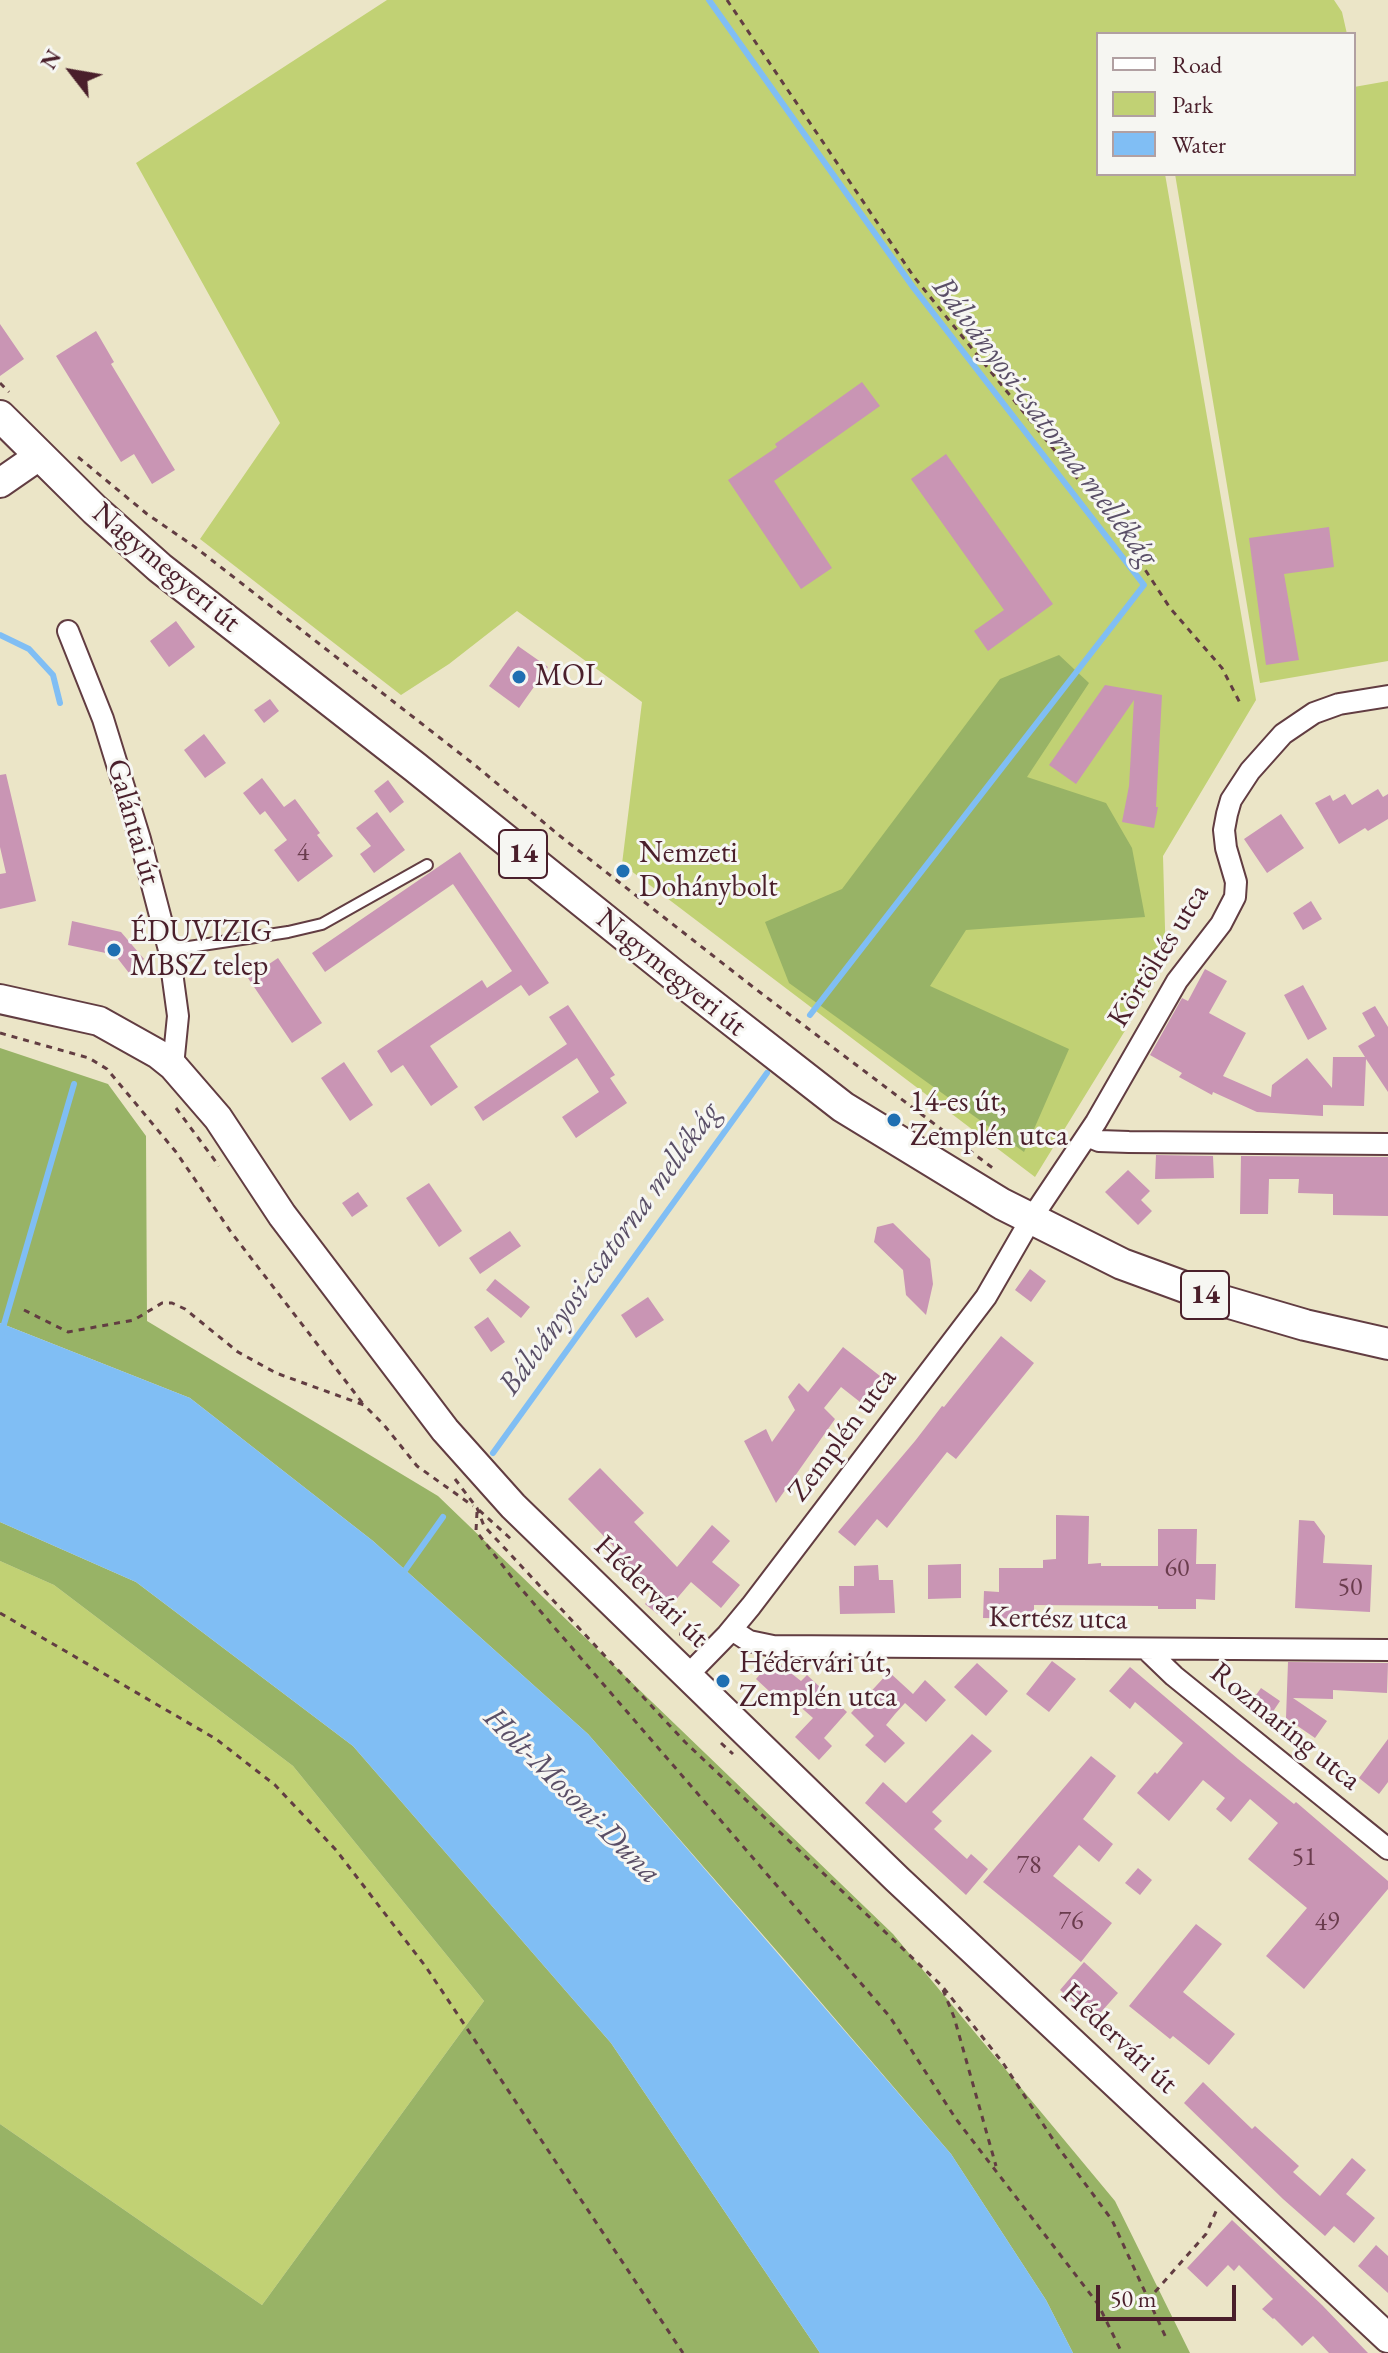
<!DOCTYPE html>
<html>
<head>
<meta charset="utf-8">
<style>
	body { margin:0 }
	#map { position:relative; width:1388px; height:2353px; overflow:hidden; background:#ebe5c7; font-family:"EB Garamond",serif }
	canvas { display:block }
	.legend { position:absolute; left:1096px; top:32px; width:260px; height:144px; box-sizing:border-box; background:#f6f6f2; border:2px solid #b1a0a2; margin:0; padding:10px 14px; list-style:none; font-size:24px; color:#4a1f2b }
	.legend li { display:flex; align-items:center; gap:16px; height:40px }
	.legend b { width:40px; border:2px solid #b1a0a2 }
	.north { position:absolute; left:32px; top:32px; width:80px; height:80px; -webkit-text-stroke:6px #f6f6f2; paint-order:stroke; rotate:301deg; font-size:22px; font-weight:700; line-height:32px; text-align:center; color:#4a1f2b }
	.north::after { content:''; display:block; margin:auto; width:28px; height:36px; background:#4a1f2b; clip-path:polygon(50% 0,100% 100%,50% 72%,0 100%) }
	.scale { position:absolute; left:1096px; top:2285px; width:140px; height:36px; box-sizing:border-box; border:4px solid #4a1f2b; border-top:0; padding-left:10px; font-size:24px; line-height:28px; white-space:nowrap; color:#4a1f2b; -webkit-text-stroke:6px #f6f6f2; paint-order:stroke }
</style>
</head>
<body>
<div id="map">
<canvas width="1388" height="2353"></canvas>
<ul class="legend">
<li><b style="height:10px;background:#fff"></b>Road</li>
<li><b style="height:22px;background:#c1d174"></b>Park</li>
<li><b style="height:22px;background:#80bef4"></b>Water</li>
</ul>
<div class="north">N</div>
<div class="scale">50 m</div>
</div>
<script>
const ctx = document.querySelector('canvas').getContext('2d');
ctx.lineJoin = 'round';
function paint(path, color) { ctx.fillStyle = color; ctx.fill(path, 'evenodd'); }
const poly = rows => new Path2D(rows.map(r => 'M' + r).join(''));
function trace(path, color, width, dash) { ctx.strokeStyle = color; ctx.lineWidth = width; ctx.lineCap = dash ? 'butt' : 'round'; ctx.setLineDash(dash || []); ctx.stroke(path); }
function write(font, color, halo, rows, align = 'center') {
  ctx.font = font + ' "EB Garamond",serif'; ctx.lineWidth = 6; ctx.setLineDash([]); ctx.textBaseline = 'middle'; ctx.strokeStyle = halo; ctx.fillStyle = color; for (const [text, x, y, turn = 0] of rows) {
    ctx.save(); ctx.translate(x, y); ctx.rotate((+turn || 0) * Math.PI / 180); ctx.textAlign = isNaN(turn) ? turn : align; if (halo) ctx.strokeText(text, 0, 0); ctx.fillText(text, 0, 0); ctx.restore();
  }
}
paint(poly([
	[387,0,1334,0,1342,12,1347,34,1098,34,1098,174,1165,174,1256,700,1163,856,1166,964,1035,1177,622,864,642,702,517,611,449,664,401,695,200,539,280,423,136,163],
	[1388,81,1388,661,1260,683,1175,174,1354,174,1354,87],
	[0,1561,54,1585,293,1766,484,2001,262,2305,0,2124]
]), '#c1d174');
paint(poly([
	[1059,655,1089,683,1027,777,1106,803,1132,848,1145,917,966,930,930,986,1069,1049,1024,1152,789,983,765,922,842,889,1000,679],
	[0,1048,108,1084,146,1136,147,1321,438,1496,893,1934,1115,2201,1190,2353,1073,2353,1046,2300,951,2154,783,1958,588,1734,373,1541,190,1398,0,1323],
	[0,1522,136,1582,353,1746,611,2043,820,2353,0,2353,0,2124,262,2305,484,2001,293,1766,54,1585,0,1561]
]), '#98b366');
paint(poly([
	[0,1323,190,1398,373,1541,588,1734,951,2154,1046,2300,1073,2353,820,2353,611,2043,353,1746,136,1582,0,1522]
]), '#80bef4');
trace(poly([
	[709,0,913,287,1144,585,810,1015],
	[0,635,29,649,53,675,60,703],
	[0,1338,74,1084],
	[493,1453,767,1073],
	[401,1576,443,1517]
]), '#80bef4', 6);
paint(poly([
	[0,324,24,359,0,376],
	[96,331,114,362,111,364,175,470,152,484,134,454,121,462,56,356],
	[862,382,880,406,774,481,832,568,801,589,728,480,777,447,775,444],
	[946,454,1053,604,988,651,974,631,1004,610,911,479],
	[1329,527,1334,567,1284,574,1299,660,1266,665,1249,538],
	[176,621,195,647,169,667,150,641],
	[518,646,548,667,519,708,489,686],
	[1105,685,1162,695,1156,807,1158,807,1154,828,1122,822,1129,786,1134,700,1076,784,1049,765],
	[270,699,279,711,264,723,254,710],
	[204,734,226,763,205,778,184,750],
	[6,774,36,901,0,909,0,874,6,873,0,847,0,775],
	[262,778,284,807,295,799,320,833,317,835,333,856,298,882,274,850,287,840,265,811,260,815,243,793],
	[388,780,404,802,390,813,374,791],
	[1378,789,1383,797,1388,794,1388,819,1368,831,1365,828,1339,844,1315,803,1330,795,1333,801,1345,794,1352,805],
	[377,812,405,850,374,873,360,854,371,846,356,828],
	[1281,814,1304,848,1267,873,1244,839],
	[460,852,549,983,529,996,521,985,430,1046,458,1087,431,1106,403,1065,391,1073,377,1051,482,980,487,988,512,971,453,884,325,972,312,953],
	[1311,901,1322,919,1303,930,1293,913],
	[72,921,121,932,144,959,129,973,115,955,68,945],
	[278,958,322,1023,292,1043,248,978],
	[1205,969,1227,981,1209,1013,1246,1033,1223,1076,1271,1097,1272,1085,1307,1058,1332,1088,1333,1057,1365,1057,1358,1046,1375,1036,1362,1013,1375,1006,1388,1027,1388,1092,1366,1059,1364,1106,1323,1105,1323,1116,1257,1112,1213,1092,1212,1095,1179,1077,1182,1073,1150,1055,1182,998,1188,1001],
	[1303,985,1327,1029,1308,1040,1284,995],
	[568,1005,615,1075,610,1078,627,1103,576,1138,562,1117,599,1092,577,1058,483,1121,474,1107,567,1044,549,1017],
	[344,1062,373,1105,350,1121,321,1078],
	[1156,1155,1213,1156,1214,1178,1155,1179],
	[1241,1156,1388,1157,1388,1216,1333,1215,1333,1194,1298,1193,1299,1179,1269,1179,1268,1214,1240,1214],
	[1128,1170,1150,1191,1141,1200,1152,1211,1138,1225,1105,1192],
	[429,1183,462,1231,439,1247,406,1198],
	[358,1192,368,1206,352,1217,342,1203],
	[893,1223,930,1259,933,1284,926,1315,906,1295,903,1270,874,1242,877,1227],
	[510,1231,521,1246,480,1274,469,1258],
	[1030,1269,1046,1281,1031,1302,1015,1290],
	[495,1279,530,1307,521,1318,486,1290],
	[648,1297,664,1320,636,1338,621,1315],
	[488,1317,505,1342,491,1352,474,1327],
	[1001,1336,1034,1363,956,1459,947,1452,887,1528,877,1519,855,1546,838,1532,915,1441,942,1406,944,1407],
	[843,1347,880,1376,860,1402,841,1387,824,1408,835,1419,776,1503,744,1441,766,1429,772,1442,795,1410,788,1397,799,1383,808,1392],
	[600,1468,644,1513,634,1522,677,1567,712,1525,730,1541,712,1562,740,1585,721,1608,691,1582,661,1617,645,1604,654,1593,618,1555,620,1553,568,1499],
	[1056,1515,1089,1516,1088,1564,1101,1563,1101,1566,1158,1566,1158,1529,1197,1529,1196,1564,1216,1564,1215,1600,1196,1599,1196,1609,1158,1609,1158,1606,1034,1605,1034,1619,983,1618,984,1591,999,1592,999,1568,1043,1568,1043,1560,1056,1559],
	[1299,1520,1314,1521,1325,1536,1323,1563,1372,1565,1370,1612,1295,1608],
	[961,1564,961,1598,928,1599,928,1565],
	[878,1565,879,1580,893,1580,895,1613,840,1614,839,1586,854,1586,854,1566],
	[773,1659,801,1681,807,1675,847,1712,824,1738,832,1746,819,1760,795,1737,813,1718,788,1696,782,1703,756,1679],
	[1052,1661,1076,1679,1049,1712,1026,1694],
	[1288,1662,1388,1663,1387,1693,1333,1690,1333,1699,1293,1698,1327,1721,1315,1738,1286,1718],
	[977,1663,1008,1691,986,1716,954,1687],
	[1130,1667,1238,1759,1294,1804,1296,1802,1388,1881,1388,1889,1304,1989,1266,1956,1307,1908,1248,1859,1278,1823,1250,1799,1231,1822,1216,1809,1225,1798,1203,1780,1169,1821,1137,1793,1155,1772,1157,1774,1183,1743,1135,1702,1130,1709,1109,1691],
	[889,1672,913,1694,925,1680,946,1700,926,1722,905,1703,895,1714,886,1725,905,1743,885,1763,865,1745,874,1736,851,1713],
	[1261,1688,1280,1701,1270,1716,1251,1702],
	[972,1734,992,1751,932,1812,942,1821,934,1829,967,1859,971,1854,988,1869,966,1895,865,1803,883,1782,906,1803],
	[1388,1739,1388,1782,1379,1794,1359,1778],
	[1091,1756,1116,1776,1083,1819,1113,1844,1099,1862,1079,1845,1053,1876,1112,1923,1081,1962,983,1882],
	[1138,1868,1152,1880,1140,1895,1125,1883],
	[1196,1924,1222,1944,1183,1992,1235,2034,1209,2065,1173,2036,1170,2039,1129,2006],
	[1084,1962,1118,1993,1094,2020,1060,1990],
	[1203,2082,1252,2129,1255,2126,1299,2166,1293,2172,1320,2196,1352,2158,1366,2170,1346,2194,1375,2218,1354,2243,1334,2226,1325,2236,1283,2199,1184,2103],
	[1232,2220,1322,2305,1368,2353,1329,2353,1313,2336,1302,2346,1274,2318,1273,2319,1262,2309,1273,2299,1239,2265,1234,2271,1228,2265,1207,2287,1187,2268],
	[1376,2245,1388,2256,1388,2293,1358,2266]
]), '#c995b4');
const lane = poly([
	[169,950,288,932,322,924,427,865]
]);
const street = poly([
	[68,631,103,719,140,839,169,950,178,1016,173,1066],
	[1087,1136,1099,1141,1129,1142,1388,1144],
	[732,1630,749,1641,773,1646,1388,1650],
	[1147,1650,1174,1676,1388,1849],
	[688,1675,727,1635,751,1606,986,1297,1031,1219,1096,1122,1177,981,1221,924,1235,897,1236,882,1226,848,1224,830,1227,814,1231,800,1250,771,1283,734,1314,713,1339,704,1388,696]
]);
const secondary = poly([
	[0,483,39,456],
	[0,999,99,1021,158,1054,173,1066,218,1118,282,1215,445,1430,513,1506,897,1879,1388,2338]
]);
const primary = poly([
	[0,416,95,510,160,568,415,767,675,976,843,1107,1002,1204,1122,1264,1223,1301,1305,1325,1388,1344]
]);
trace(lane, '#623d42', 14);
trace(street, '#623d42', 24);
trace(secondary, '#623d42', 32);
trace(primary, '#623d42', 34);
trace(poly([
	[727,0,914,277,1120,531,1170,608,1222,668,1240,703],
	[0,383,9,392],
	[78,457,147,514,195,547,476,766,560,836,753,987,994,1169],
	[0,1033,89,1058,107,1069,176,1152,231,1232,364,1405],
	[176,1108,219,1166],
	[24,1310,68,1332,134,1320,162,1303,172,1303,185,1309,238,1352,276,1373,364,1405,384,1425,417,1466,473,1506],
	[455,1479,477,1508,484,1526,685,1742,942,1986,1003,2063,1058,2147,1112,2220,1167,2340],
	[479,1510,512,1540],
	[477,1512,476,1531,517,1584,890,2017,956,2119,1098,2304,1122,2353],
	[0,1613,216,1739,275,1785,336,1850,426,1967,683,2353],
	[679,1634,700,1633],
	[721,1743,733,1754],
	[943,1990,954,2017,996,2166],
	[1147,2301,1206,2234,1217,2209]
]), '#623d42', 3, [6, 6]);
trace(lane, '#fff', 10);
trace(street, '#fff', 20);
trace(secondary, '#fff', 28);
trace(primary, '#fff', 30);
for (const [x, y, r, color] of [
	[519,677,8,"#1f6fb2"],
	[623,871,8,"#1f6fb2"],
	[114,950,8,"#1f6fb2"],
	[894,1120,8,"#1f6fb2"],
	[723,1681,8,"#1f6fb2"]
]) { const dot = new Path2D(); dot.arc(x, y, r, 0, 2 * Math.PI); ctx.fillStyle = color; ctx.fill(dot); trace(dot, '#f6f6f2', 3); }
write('26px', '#6a3c4d', null, [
	["4",303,853],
	["60",1177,1569],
	["50",1350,1588],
	["51",1304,1858],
	["78",1029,1866],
	["76",1071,1922],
	["49",1327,1923]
]);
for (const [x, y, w] of [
	[523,854,48],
	[1205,1295,48]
]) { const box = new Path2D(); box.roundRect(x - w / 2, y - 24, w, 48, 6); ctx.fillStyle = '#f6f6f2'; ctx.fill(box); trace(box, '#4a1f2b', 2); }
write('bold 28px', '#4a1f2b', null, [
	["14",523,854],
	["14",1205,1295]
]);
write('30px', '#4a1f2b', '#f6f6f2', [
	["Nagymegyeri út",166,568,40],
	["Galántai út",133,822,74],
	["Körtöltés utca",1159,956,-58],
	["Nagymegyeri út",671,973,39],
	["Zemplén utca",843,1435,-53],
	["Hédervári út",651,1592,44],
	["Kertész utca",1058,1619,1],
	["Rozmaring utca",1285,1727,39],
	["Hédervári út",1119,2039,43]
]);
write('30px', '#4a1f2b', '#f6f6f2', [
	["MOL",535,677],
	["Nemzeti",639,854],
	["Dohánybolt",639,888],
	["ÉDUVIZIG",130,933],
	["MBSZ telep",130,967],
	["14-es út,",910,1103],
	["Zemplén utca",910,1137],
	["Hédervári út,",739,1664],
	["Zemplén utca",739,1698]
], 'left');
write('italic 32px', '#5a4f67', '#f6f6f2', [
	["Bálványosi-csatorna mellékág",1045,422,53],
	["Bálványosi-csatorna mellékág",610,1249,-54],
	["Holt-Mosoni-Duna",572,1796,45]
]);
</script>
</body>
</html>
